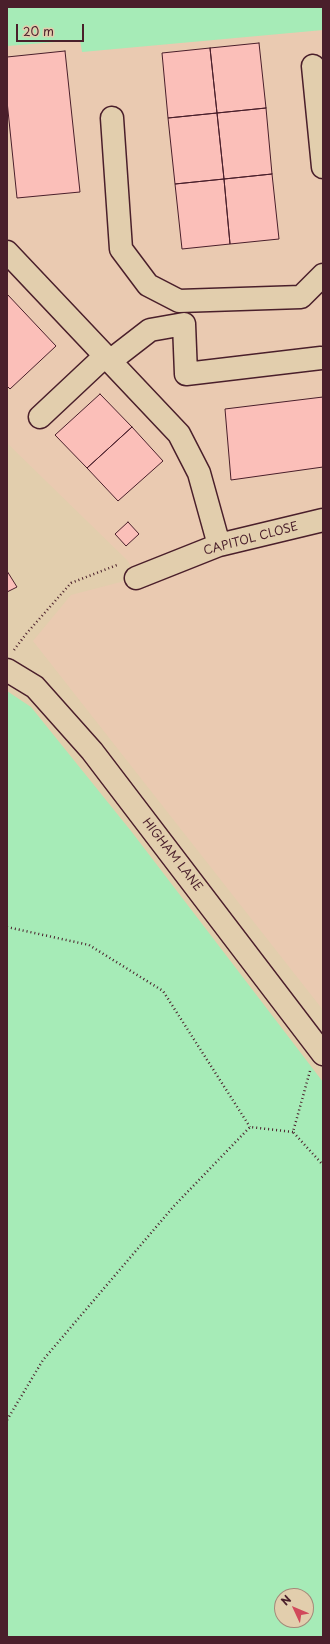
<!DOCTYPE html>
<html>
<head>
<meta charset="utf-8">
<style>
	body { margin:0 }
	#map { position:relative; width:330px; height:1644px; overflow:hidden; background:#e2cead; font-family:"Playpen Sans",sans-serif }
	canvas { display:block }
	.frame { position:absolute; inset:0; border:8px solid #4a1f2b; pointer-events:none }
	.north { position:absolute; left:274px; top:1588px; width:40px; height:40px; box-sizing:border-box; background:#e2cead; border:1px solid #a58879; border-radius:50%; rotate:314deg; font-size:11px; font-weight:700; line-height:16px; text-align:center; color:#4a1f2b }
	.north::after { content:''; display:block; margin:auto; width:14px; height:18px; background:#d1495b; clip-path:polygon(50% 0,100% 100%,50% 72%,0 100%) }
	.scale { position:absolute; left:16px; top:24px; width:68px; height:18px; box-sizing:border-box; border:2px solid #4a1f2b; border-top:0; padding-left:5px; font-size:12px; line-height:14px; white-space:nowrap; color:#4a1f2b; -webkit-text-stroke:3px #e2cead; paint-order:stroke }
</style>
</head>
<body>
<div id="map">
<canvas width="330" height="1644"></canvas>
<div class="frame"></div>
<div class="north">N</div>
<div class="scale">20 m</div>
</div>
<script>
const ctx = document.querySelector('canvas').getContext('2d');
ctx.lineJoin = 'round';
function paint(path, color) { ctx.fillStyle = color; ctx.fill(path, 'evenodd'); }
const poly = rows => new Path2D(rows.map(r => 'M' + r).join(''));
function trace(path, color, width, dash) { ctx.strokeStyle = color; ctx.lineWidth = width; ctx.lineCap = dash ? 'butt' : 'round'; ctx.setLineDash(dash || []); ctx.stroke(path); }
function write(font, color, halo, rows, align = 'center') {
  ctx.font = font + ' "Playpen Sans",sans-serif'; ctx.lineWidth = 3.5; ctx.setLineDash([]); ctx.textBaseline = 'middle'; ctx.strokeStyle = halo; ctx.fillStyle = color; for (const [text, x, y, turn = 0] of rows) {
    ctx.save(); ctx.translate(x, y); ctx.rotate((+turn || 0) * Math.PI / 180); ctx.textAlign = isNaN(turn) ? turn : align; if (halo) ctx.strokeText(text, 0, 0); ctx.fillText(text, 0, 0); ctx.restore();
  }
}
paint(poly([
	[323,30,323,1010,33,641,71,595,136,578,128,561,7,443,7,46,80,40,82,52]
]), '#eacab1');
paint(poly([
	[7,7,323,7,323,30,82,52,80,40,7,46],
	[7,691,31,707,131,831,323,1082,323,1637,7,1637],
	[282,1596,306,1596,306,1620,282,1620]
]), '#a6ebb7');
const building = poly([
	[259,43,266,108,217,113,210,48,259,43],
	[210,48,217,113,168,118,162,53,210,48],
	[65,51,80,192,17,198,7,101,7,57,65,51],
	[266,108,272,174,224,179,217,113,266,108],
	[217,113,224,179,175,184,168,118,217,113],
	[272,174,279,239,230,244,224,179,272,174],
	[224,179,230,244,182,249,175,184,224,179],
	[7,294,56,346,10,389,7,386,7,294],
	[100,394,132,427,87,468,55,435,100,394],
	[323,397,323,467,231,480,225,409,323,397],
	[132,427,163,461,118,501,87,468,132,427],
	[128,522,139,534,126,546,115,534,128,522],
	[7,571,17,587,7,592,7,571]
]);
paint(building, '#fbbfb9');
trace(building, '#4a1f2b', 1);
const minor = poly([
	[313,66,323,167],
	[112,118,121,249,148,285,179,301,301,297,323,275],
	[7,252,179,434,199,473,219,545],
	[110,361,150,330,184,324,186,374,321,358],
	[40,417,105,356],
	[136,578,219,545,323,520],
	[7,670,35,687,92,751,323,1054]
]);
trace(minor, '#4a1f2b', 25);
trace(poly([
	[14,650,26,634,71,583,117,565],
	[7,927,89,945,163,991,250,1127],
	[310,1071,293,1132,323,1165],
	[7,1420,43,1360,174,1206,250,1127,293,1132]
]), '#4a1f2b', 2.5, [1, 3]);
trace(minor, '#e2cead', 22);
write('12px', '#4a1f2b', '#e2cead', [
	["CAPITOL CLOSE",251,539,-15],
	["HIGHAM LANE",172,855,52]
]);
</script>
</body>
</html>
